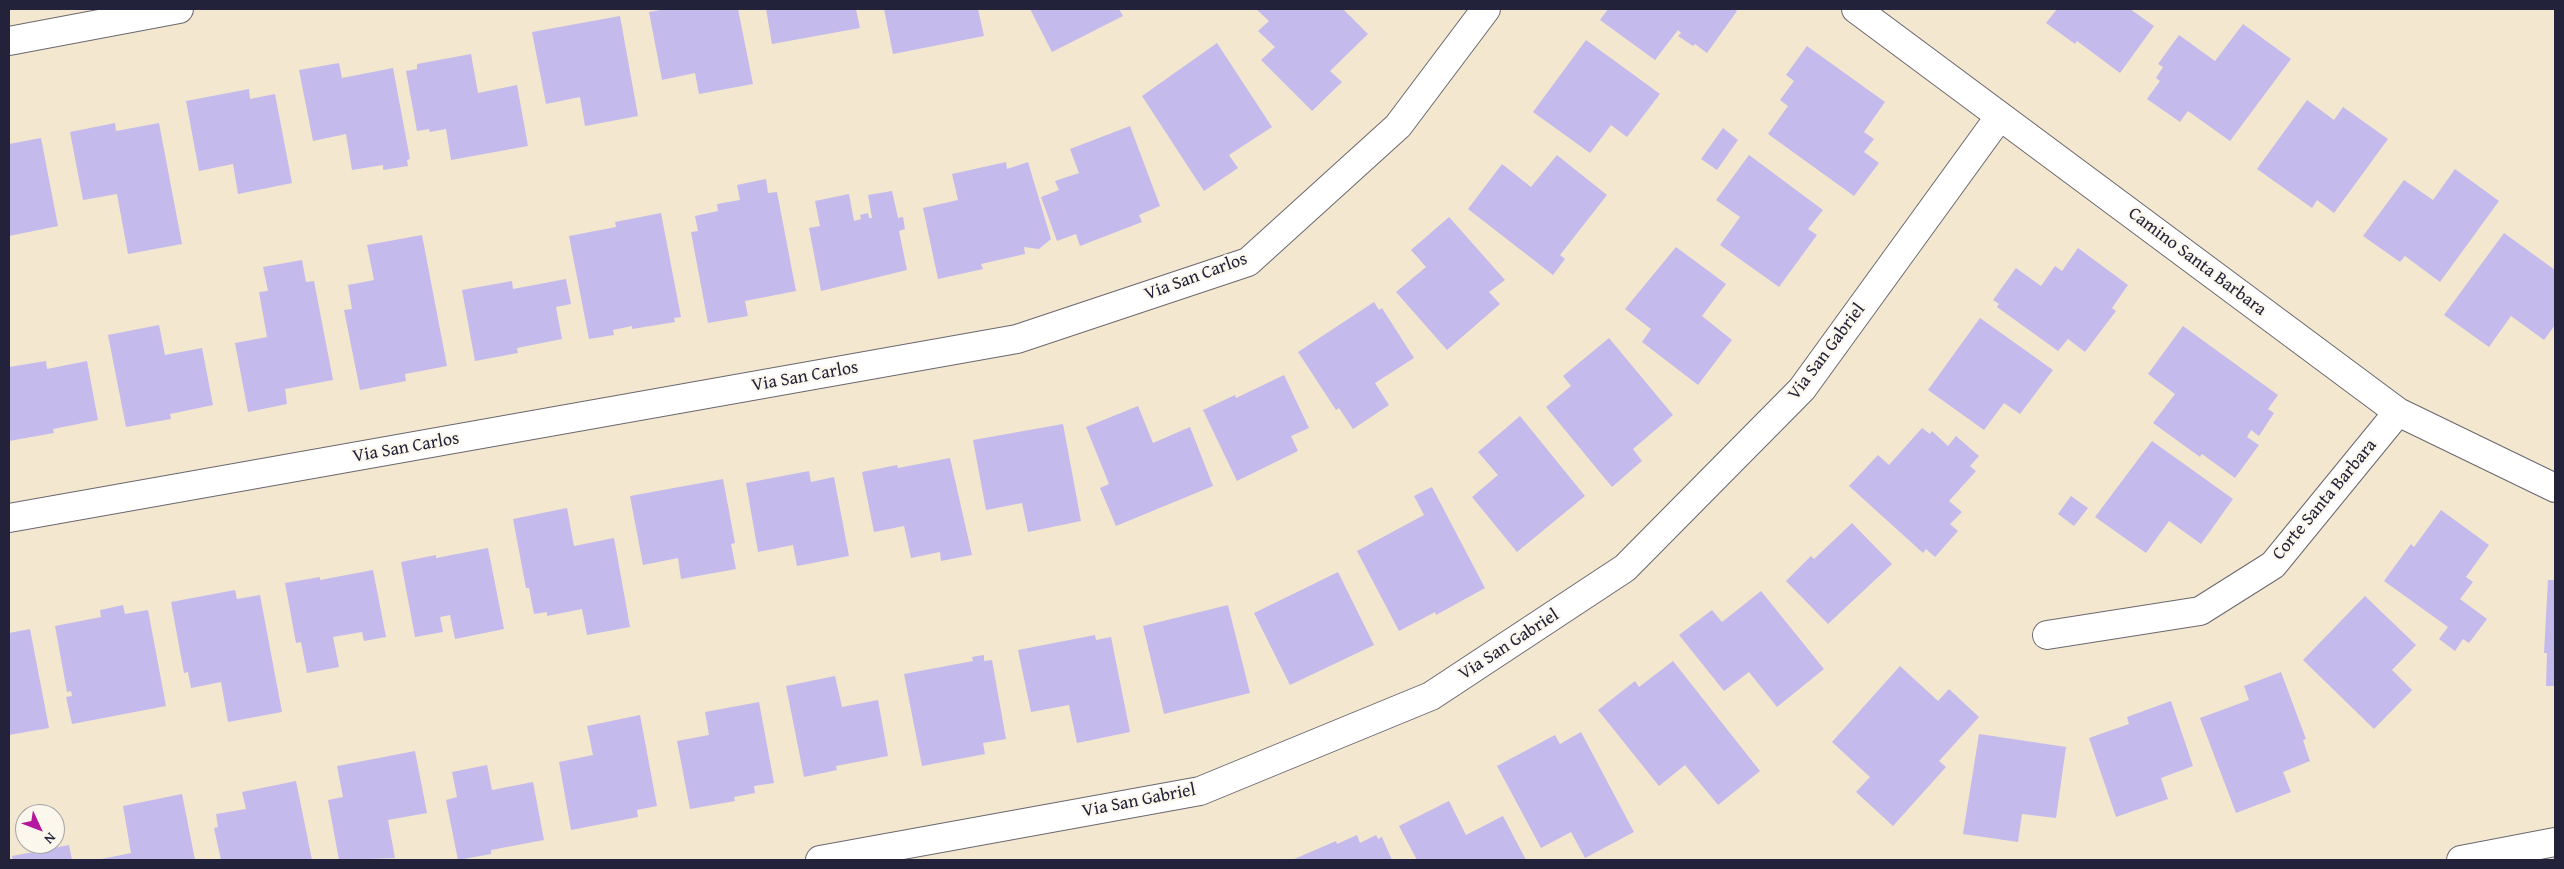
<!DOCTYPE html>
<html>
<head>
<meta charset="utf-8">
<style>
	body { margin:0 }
	#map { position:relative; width:2564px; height:869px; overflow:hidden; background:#f3e8cf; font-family:"Gentium Book Plus",serif }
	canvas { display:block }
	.frame { position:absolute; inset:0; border:10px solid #22223b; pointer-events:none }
	.north { position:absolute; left:15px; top:804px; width:50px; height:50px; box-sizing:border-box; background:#fbf7ec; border:1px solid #a4a2a5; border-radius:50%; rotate:133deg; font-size:14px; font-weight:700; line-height:20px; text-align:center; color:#22223b }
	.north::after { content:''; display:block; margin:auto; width:18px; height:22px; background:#b5179e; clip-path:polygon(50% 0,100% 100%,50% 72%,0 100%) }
</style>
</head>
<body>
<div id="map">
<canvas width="2564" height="869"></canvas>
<div class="frame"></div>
<div class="north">N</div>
</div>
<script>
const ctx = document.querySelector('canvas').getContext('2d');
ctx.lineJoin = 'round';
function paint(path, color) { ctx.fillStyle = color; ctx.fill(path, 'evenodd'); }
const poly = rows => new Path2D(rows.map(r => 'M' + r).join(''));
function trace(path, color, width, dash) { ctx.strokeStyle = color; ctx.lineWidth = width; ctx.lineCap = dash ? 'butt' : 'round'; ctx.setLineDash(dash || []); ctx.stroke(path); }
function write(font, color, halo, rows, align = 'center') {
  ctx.font = font + ' "Gentium Book Plus",serif'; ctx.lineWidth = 4.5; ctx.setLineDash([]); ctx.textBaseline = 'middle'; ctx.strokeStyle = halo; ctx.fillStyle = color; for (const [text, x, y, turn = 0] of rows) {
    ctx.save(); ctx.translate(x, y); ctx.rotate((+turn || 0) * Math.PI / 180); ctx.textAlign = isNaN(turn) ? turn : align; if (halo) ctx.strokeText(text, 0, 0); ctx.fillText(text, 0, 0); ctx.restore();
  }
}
paint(poly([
	[666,9,738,9,753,84,699,94,695,73,662,80,649,12],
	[766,9,856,9,860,28,772,44],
	[884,9,978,9,984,36,893,54],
	[1030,9,1119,9,1123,16,1052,52],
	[1256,9,1343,9,1368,34,1330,71,1342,82,1312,111,1261,60,1275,47,1258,31,1269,21],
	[1608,9,1734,9,1737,11,1707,53,1695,44,1693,46,1678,36,1681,33,1678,30,1655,60,1600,20],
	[2057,9,2130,9,2154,26,2120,73,2077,41,2075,44,2046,23],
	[620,16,638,116,585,126,580,97,546,104,532,32],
	[2243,24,2291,59,2230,141,2188,111,2180,122,2147,99,2160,81,2156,78,2163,67,2158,64,2179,35,2215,61],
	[1586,40,1660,94,1627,137,1611,125,1590,153,1533,112],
	[1217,43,1272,127,1229,155,1238,168,1204,191,1142,96],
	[1807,46,1885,102,1864,132,1874,139,1864,152,1879,163,1854,196,1768,134,1788,106,1780,100,1794,81,1786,75],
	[471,54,478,93,517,85,528,146,451,160,446,129,430,132,429,129,417,131,406,71,417,69,417,64],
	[339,63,342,78,393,68,410,159,407,160,408,166,383,170,383,165,352,170,346,134,313,141,299,70],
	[249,89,250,99,275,94,292,183,238,194,233,164,199,171,186,101],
	[2307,100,2334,120,2343,107,2388,139,2334,213,2317,200,2312,208,2257,169],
	[115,123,116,131,159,123,182,244,128,254,117,194,83,200,70,132],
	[1130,126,1160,206,1139,215,1142,222,1080,246,1076,234,1057,241,1041,197,1059,190,1055,181,1079,173,1070,149],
	[1723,128,1738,140,1717,170,1701,159],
	[41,138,58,226,9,236,9,144],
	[1557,155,1607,195,1560,255,1565,259,1553,275,1468,209,1502,164,1531,187],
	[1749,155,1823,210,1808,229,1817,235,1779,287,1720,245,1740,217,1716,200],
	[1006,162,1007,169,1028,162,1051,239,1039,249,1024,247,1025,254,981,264,983,269,938,279,923,208,958,200,952,174],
	[2455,169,2499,201,2440,282,2405,256,2400,262,2363,236,2404,180,2433,200],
	[766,179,768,193,777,192,796,291,745,301,748,316,708,323,691,232,698,231,695,216,718,211,717,204,740,200,737,185],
	[892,191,898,218,903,217,905,229,899,231,907,270,821,291,809,228,820,226,815,201,849,194,854,221,861,219,860,215,868,213,869,218,872,218,868,195],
	[661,213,681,317,674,318,675,322,632,329,632,326,613,330,614,335,589,339,569,236,616,227,615,222],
	[1449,217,1505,280,1489,292,1500,304,1447,350,1396,292,1426,267,1411,250],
	[2504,233,2555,270,2555,325,2544,340,2511,316,2489,347,2444,315],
	[422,235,447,366,405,374,406,381,360,390,344,310,352,309,348,285,374,280,367,245],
	[1676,247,1726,284,1702,316,1732,340,1698,385,1642,342,1651,329,1625,309],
	[2078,248,2128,285,2112,308,2116,311,2085,352,2068,339,2058,351,1997,307,1999,304,1993,300,2016,268,2041,286,2055,266,2062,271],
	[302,260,306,282,314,281,333,380,285,389,287,404,248,412,235,343,267,337,259,292,268,291,263,267],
	[566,279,571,304,556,307,562,339,517,348,518,353,475,361,462,290,512,281,513,289],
	[1374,302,1379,310,1382,308,1414,358,1375,383,1389,405,1353,429,1339,408,1336,410,1298,352],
	[1980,318,2053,370,2020,414,2004,403,1984,430,1928,390],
	[159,325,165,355,202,348,213,405,170,414,171,419,126,427,108,335],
	[2183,326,2278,395,2268,409,2274,413,2259,436,2251,430,2247,437,2259,445,2235,478,2202,454,2200,457,2153,423,2175,394,2148,374],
	[1609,338,1673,415,1633,449,1642,461,1612,487,1546,407,1571,386,1563,376],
	[46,361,47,369,87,361,98,420,53,429,54,433,9,441,9,367],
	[1284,375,1309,428,1291,436,1298,451,1237,481,1203,410,1235,395,1236,398],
	[1138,406,1153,443,1190,427,1213,486,1116,526,1100,488,1109,484,1086,427],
	[1520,416,1585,496,1517,552,1472,497,1498,475,1478,452],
	[1063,424,1081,521,1028,532,1022,503,986,510,973,440],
	[1922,428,1930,434,1932,431,1948,446,1956,436,1979,456,1970,466,1976,471,1949,501,1962,512,1950,524,1958,531,1935,557,1926,549,1923,553,1849,486,1878,455,1889,465],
	[2152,441,2233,499,2201,544,2169,521,2146,553,2095,517],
	[950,458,972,555,941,561,940,552,911,558,904,526,874,532,862,472,897,465,898,468],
	[809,471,811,482,834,477,849,556,797,566,793,545,758,552,746,483],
	[723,479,735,543,731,544,736,569,681,579,678,558,643,565,630,496],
	[1432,487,1485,588,1436,615,1435,612,1399,631,1357,551,1424,515,1414,496],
	[2071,496,2088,508,2074,526,2058,514],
	[567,508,574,546,614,538,630,627,587,635,582,609,547,616,547,612,534,614,529,588,526,588,513,519],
	[2441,510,2489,545,2466,577,2473,582,2460,599,2487,619,2469,643,2463,639,2455,651,2439,639,2448,627,2384,581,2411,544,2414,547],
	[1852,523,1892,564,1828,624,1786,581,1811,556,1814,559],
	[488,548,504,629,455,639,450,615,440,617,443,632,415,637,401,562,436,555,436,558],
	[373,570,386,637,364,641,362,632,333,637,339,667,307,673,301,642,296,643,285,583,320,577,320,580],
	[1338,572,1374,645,1290,685,1254,613],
	[2548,580,2555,580,2555,686,2546,686,2547,653,2544,653],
	[235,590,237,599,260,595,282,712,228,722,221,682,191,688,188,672,184,673,171,602],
	[1761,591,1824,669,1777,707,1749,672,1724,691,1679,635,1712,610,1722,622],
	[2365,596,2416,645,2392,670,2412,690,2374,729,2303,660],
	[123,605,125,614,148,610,166,706,72,724,66,697,72,696,71,691,67,692,55,626,101,617,100,610],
	[1228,605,1250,693,1164,714,1143,626],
	[30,629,49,728,9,735,9,633],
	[1095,635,1096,640,1111,637,1130,732,1077,743,1069,705,1031,712,1018,650],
	[984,655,984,661,992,660,1006,739,983,743,985,754,922,766,904,674,973,661,972,657],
	[1673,661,1760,771,1718,805,1685,765,1659,786,1598,710,1635,681,1639,687],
	[1900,666,1938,701,1949,689,1979,717,1939,761,1946,767,1893,826,1856,792,1870,777,1832,742],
	[2281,672,2306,739,2303,740,2310,761,2283,772,2291,792,2236,813,2200,718,2249,700,2244,686],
	[835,676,842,707,878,700,888,756,836,766,837,770,804,777,786,686],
	[2171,701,2193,766,2161,778,2168,799,2116,817,2089,738,2129,724,2127,717],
	[759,702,774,783,754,786,755,793,734,797,735,801,690,809,677,741,709,735,705,712],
	[640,715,657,806,637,810,638,817,571,830,559,762,593,755,587,726],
	[1581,732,1634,832,1585,858,1571,832,1541,848,1497,766,1555,735,1560,744],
	[1979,734,2066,747,2056,818,2022,814,2018,842,1963,834],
	[415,751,427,813,388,820,395,858,339,860,328,800,343,797,337,766],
	[487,765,492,790,533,782,544,840,491,850,491,854,458,860,446,800,457,797,452,772],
	[296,781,312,860,221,860,214,828,218,827,216,814,246,809,242,792],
	[182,794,195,860,97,860,131,853,123,806],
	[1449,801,1466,835,1503,816,1526,860,1417,860,1399,826],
	[1357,835,1360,843,1376,835,1378,839,1382,837,1392,860,1292,860,1336,841,1337,844],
	[69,845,72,860,13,860,12,856]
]), '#c4baec');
const minor = poly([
	[1856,9,2398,412,2555,488],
	[9,41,179,9],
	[9,518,1017,339,1248,262,1398,126,1486,9],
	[2047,635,2200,611,2273,565,2398,412],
	[820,860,1200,791,1431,696,1625,568,1802,389,2000,116]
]);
const major = poly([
	[2461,860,2555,842]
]);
trace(minor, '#6b676f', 30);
trace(major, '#6b676f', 30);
trace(minor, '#fff', 28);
trace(major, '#fff', 28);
write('18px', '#22223b', '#fbf7ec', [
	["Camino Santa Barbara",2197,262,37],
	["Via San Carlos",1196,277,-20],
	["Via San Gabriel",1827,352,-53],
	["Via San Carlos",805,377,-10],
	["Via San Carlos",406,448,-10],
	["Corte Santa Barbara",2325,500,-50],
	["Via San Gabriel",1509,645,-33],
	["Via San Gabriel",1139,801,-11]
]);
</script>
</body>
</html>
